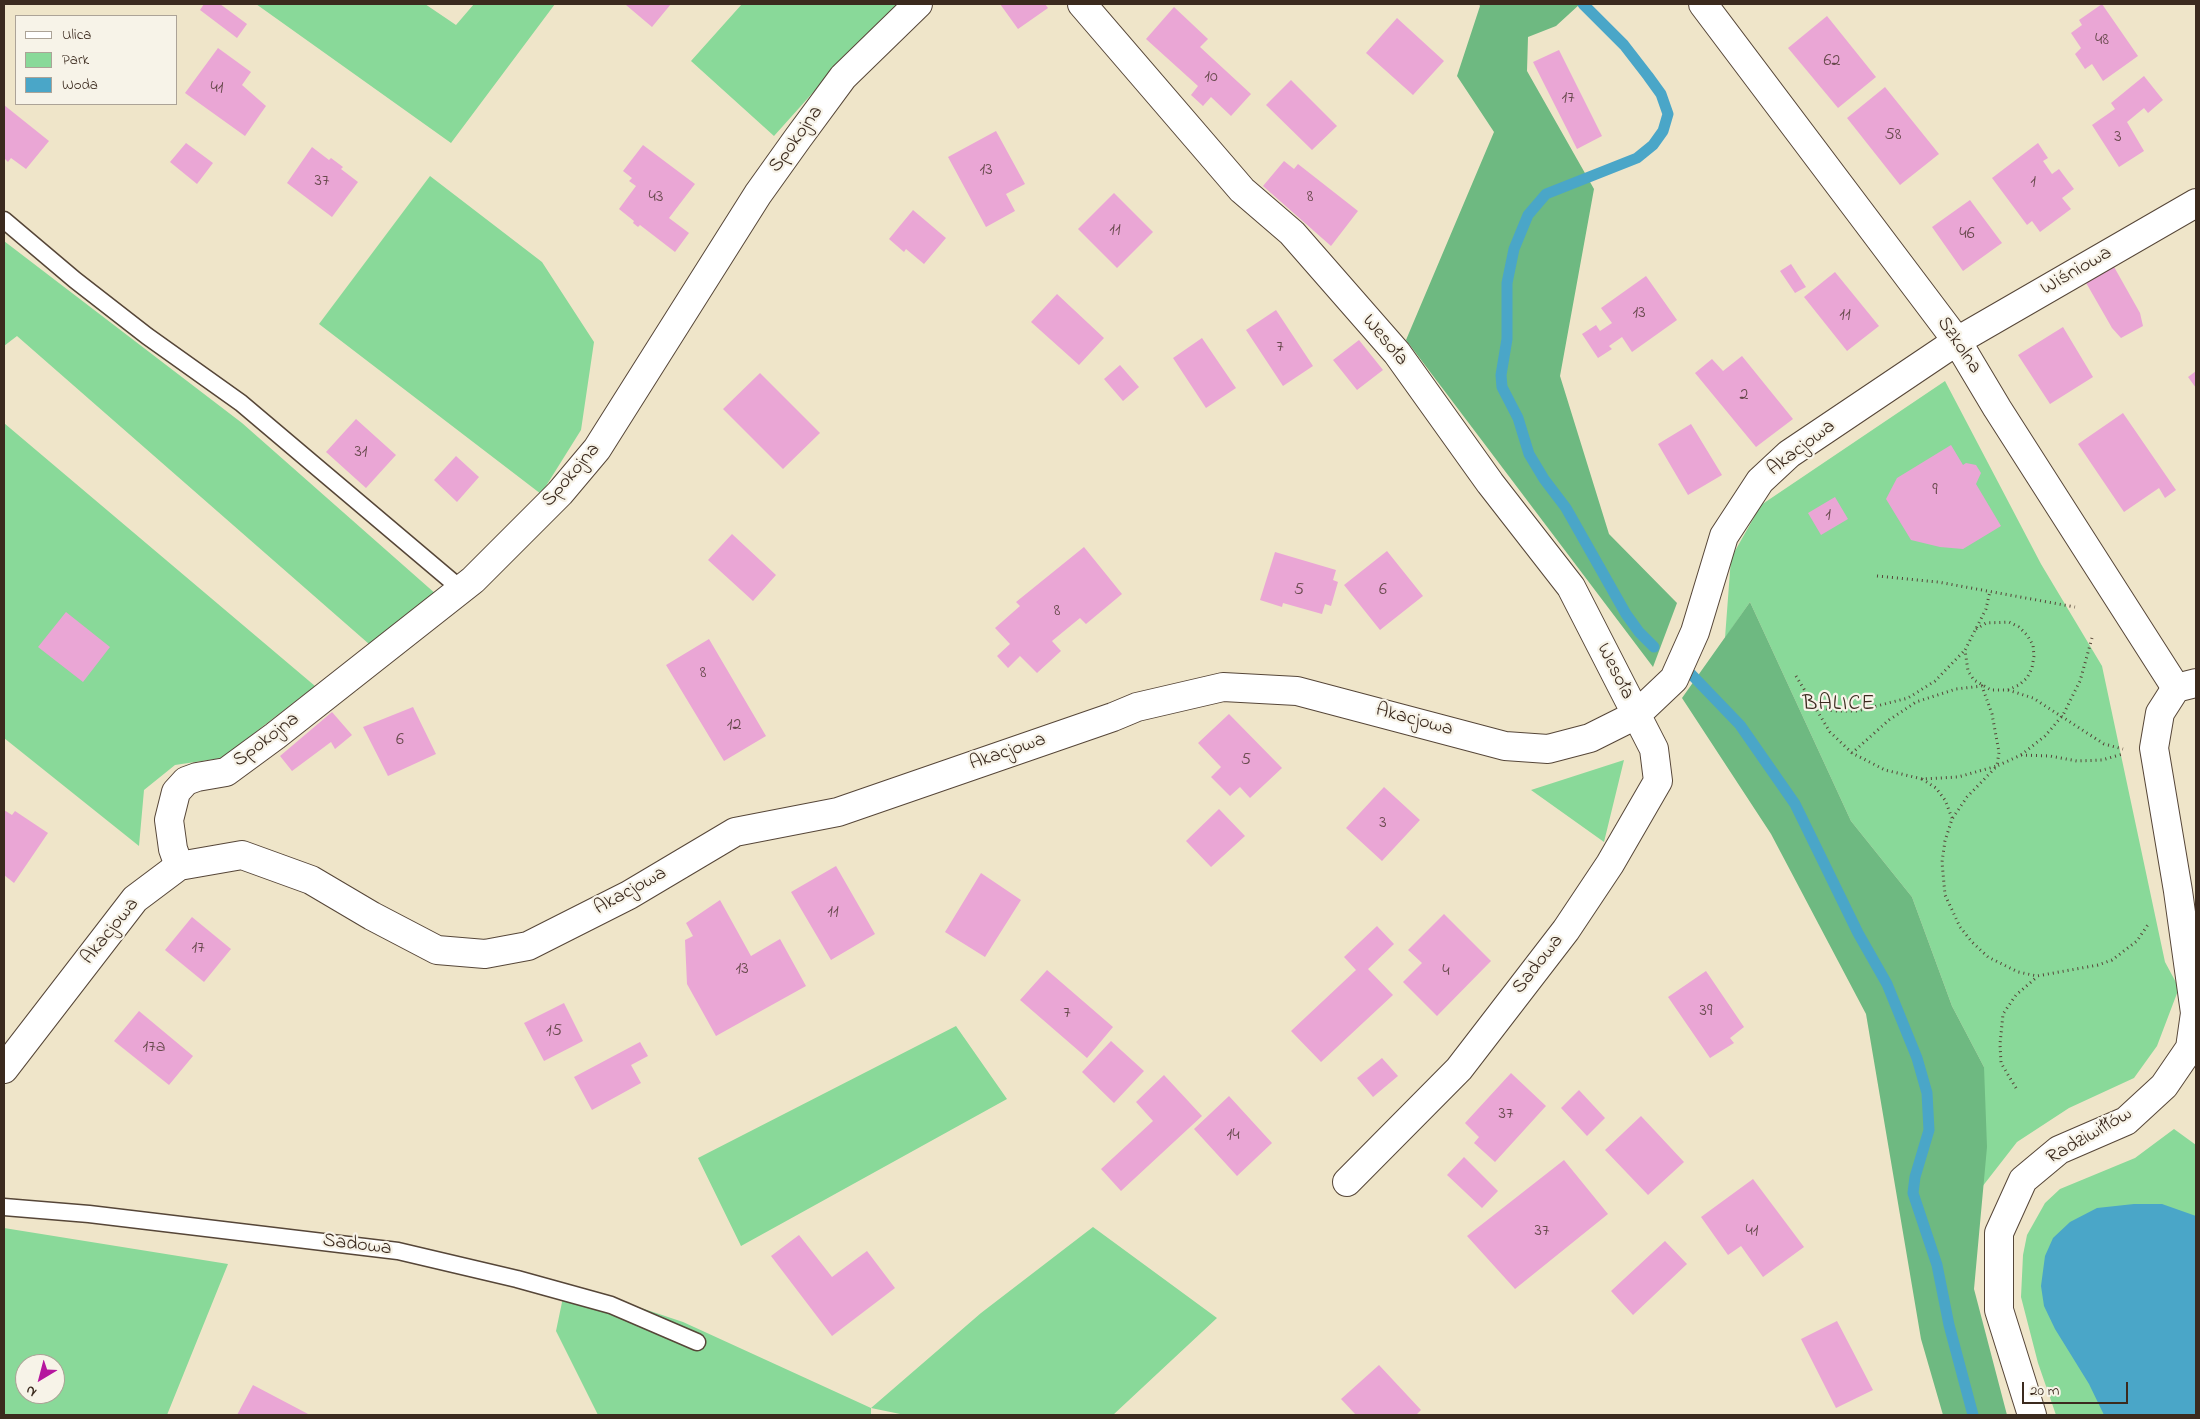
<!DOCTYPE html>
<html>
<head>
<meta charset="utf-8">
<style>
	body { margin:0 }
	#map { position:relative; width:2200px; height:1419px; overflow:hidden; background:#efe5c9; font-family:"Indie Flower",sans-serif }
	canvas { display:block }
	.frame { position:absolute; inset:0; border:5px solid #3b2a1e; pointer-events:none }
	.legend { position:absolute; left:15px; top:15px; width:162px; height:90px; box-sizing:border-box; background:#f7f3e8; border:1px solid #aca397; margin:0; padding:6px 9px; list-style:none; font-size:15px; color:#3b2a1e }
	.legend li { display:flex; align-items:center; gap:10px; height:25px }
	.legend b { width:25px; border:1px solid #aca397 }
	.north { position:absolute; left:15px; top:1354px; width:50px; height:50px; box-sizing:border-box; background:#f7f3e8; border:1px solid #aca397; border-radius:50%; rotate:217deg; font-size:14px; font-weight:700; line-height:20px; text-align:center; color:#3b2a1e }
	.north::after { content:''; display:block; margin:auto; width:18px; height:22px; background:#b5179e; clip-path:polygon(50% 0,100% 100%,50% 72%,0 100%) }
	.scale { position:absolute; left:2022px; top:1382px; width:106px; height:22px; box-sizing:border-box; border:2px solid #3b2a1e; border-top:0; padding-left:6px; font-size:15px; line-height:18px; white-space:nowrap; color:#3b2a1e; -webkit-text-stroke:4px #f7f3e8; paint-order:stroke }
</style>
</head>
<body>
<div id="map">
<canvas width="2200" height="1419"></canvas>
<div class="frame"></div>
<ul class="legend">
<li><b style="height:6px;background:#fff"></b>Ulica</li>
<li><b style="height:14px;background:#89d999"></b>Park</li>
<li><b style="height:14px;background:#4aa6c8"></b>Woda</li>
</ul>
<div class="north">N</div>
<div class="scale">20 m</div>
</div>
<script>
const ctx = document.querySelector('canvas').getContext('2d');
ctx.lineJoin = 'round';
function paint(path, color) { ctx.fillStyle = color; ctx.fill(path, 'evenodd'); }
const poly = rows => new Path2D(rows.map(r => 'M' + r).join(''));
function trace(path, color, width, dash) { ctx.strokeStyle = color; ctx.lineWidth = width; ctx.lineCap = dash ? 'butt' : 'round'; ctx.setLineDash(dash || []); ctx.stroke(path); }
function write(font, color, halo, rows, align = 'center') {
  ctx.font = font + ' "Indie Flower",sans-serif'; ctx.lineWidth = 4.5; ctx.setLineDash([]); ctx.textBaseline = 'middle'; ctx.strokeStyle = halo; ctx.fillStyle = color; for (const [text, x, y, turn = 0] of rows) {
    ctx.save(); ctx.translate(x, y); ctx.rotate((+turn || 0) * Math.PI / 180); ctx.textAlign = isNaN(turn) ? turn : align; if (halo) ctx.strokeText(text, 0, 0); ctx.fillText(text, 0, 0); ctx.restore();
  }
}
paint(poly([
	[256,4,425,4,456,25,474,4,555,4,451,143],
	[742,4,903,4,852,49,774,136,691,61],
	[430,176,542,262,594,342,581,430,541,494,319,324],
	[4,241,242,423,437,595,369,644,17,336,4,346],
	[1945,381,2041,564,2102,666,2165,962,2179,988,2157,1046,2134,1078,2069,1108,2017,1142,1982,1187,1984,1067,1952,1006,1912,897,1851,821,1750,602,1725,638,1731,558,1761,505],
	[4,423,315,686,222,758,175,765,144,790,139,846,4,738],
	[1624,760,1604,842,1531,790],
	[956,1026,1007,1099,741,1246,698,1158],
	[2174,1129,2196,1145,2196,1415,2056,1415,2038,1363,2021,1297,2023,1255,2027,1235,2045,1203,2060,1189,2135,1158],
	[1093,1227,1217,1318,1113,1415,905,1415,871,1408,871,1415,598,1415,556,1331,566,1283,683,1322,871,1408,981,1313],
	[4,1228,228,1264,167,1415,4,1415],
	[25,1364,55,1364,55,1394,25,1394]
]), '#89d999');
paint(poly([
	[1479,4,1580,4,1556,26,1528,37,1527,71,1594,189,1560,376,1609,534,1677,603,1653,667,1406,340,1494,132,1457,76,1480,6],
	[1750,602,1851,821,1912,897,1952,1006,1984,1067,1987,1147,1974,1289,2007,1415,1943,1415,1921,1339,1866,1014,1771,834,1682,698]
]), '#6eb981');
paint(poly([
	[2134,1204,2162,1204,2196,1216,2196,1415,2104,1415,2089,1384,2055,1329,2044,1306,2041,1286,2045,1256,2053,1238,2070,1222,2097,1208]
]), '#4aa6c8');
trace(poly([
	[1583,4,1624,45,1648,76,1661,94,1668,114,1663,131,1653,145,1637,158,1546,194,1528,215,1514,249,1507,283,1507,339,1501,375,1502,387,1518,418,1529,454,1544,479,1566,508,1626,614,1639,632,1654,647],
	[1691,674,1740,725,1795,804,1858,933,1887,984,1917,1058,1927,1093,1929,1130,1915,1177,1913,1193,1937,1265,1949,1325,1973,1415]
]), '#4aa6c8', 11);
paint(poly([
	[204,4,220,4,247,24,237,38,200,10],
	[627,4,671,4,652,27,626,5],
	[1000,4,1045,4,1048,8,1018,29],
	[2102,4,2138,56,2103,81,2092,64,2085,69,2075,54,2081,48,2071,33,2082,25,2079,20],
	[1174,7,1208,39,1200,47,1251,94,1231,116,1211,97,1203,106,1191,95,1198,86,1146,39],
	[1827,16,1876,77,1838,108,1788,48],
	[1397,18,1444,61,1413,95,1366,53],
	[218,48,251,72,242,85,266,106,245,136,185,93],
	[1559,50,1602,136,1577,149,1533,62],
	[2144,76,2163,100,2148,113,2144,108,2127,122,2144,151,2119,167,2092,125,2115,109,2111,103],
	[1291,80,1337,126,1312,150,1266,105],
	[1885,87,1939,154,1900,185,1847,118],
	[4,105,49,141,26,169,11,158,8,162,4,158],
	[996,131,1025,184,1006,194,1015,211,986,227,948,157],
	[186,143,213,163,197,184,170,162],
	[2038,143,2048,158,2043,161,2052,174,2059,169,2074,189,2062,198,2071,209,2040,232,2032,221,2027,225,1992,178],
	[643,145,695,184,669,218,689,233,675,252,640,225,638,227,633,223,634,221,619,209,636,186,629,181,632,178,623,171],
	[312,147,329,160,331,158,343,167,341,169,358,182,332,217,287,183],
	[1284,161,1294,169,1298,164,1358,211,1331,246,1263,186],
	[1114,193,1153,232,1117,268,1078,229],
	[1970,200,2002,243,1963,271,1932,227],
	[913,210,946,238,924,264,906,249,904,252,889,239],
	[1791,264,1806,287,1795,293,1780,271],
	[2113,265,2140,313,2143,326,2121,338,2112,328,2085,281],
	[1835,272,1879,326,1847,351,1804,297],
	[1646,276,1677,320,1632,352,1622,337,1609,346,1612,349,1598,358,1582,334,1596,325,1600,331,1612,323,1601,308],
	[1057,294,1104,338,1079,365,1031,322],
	[1276,310,1313,366,1283,386,1246,330],
	[2063,327,2093,377,2050,404,2018,355],
	[1202,338,1236,388,1206,408,1173,358],
	[1359,340,1383,370,1357,390,1333,360],
	[1742,356,1793,419,1756,447,1695,373,1712,359,1723,371],
	[1120,365,1139,387,1123,401,1104,379],
	[2196,371,2196,388,2188,377],
	[760,373,820,433,783,469,723,409],
	[2123,413,2176,490,2165,498,2159,488,2124,512,2078,444],
	[356,419,396,455,366,488,326,452],
	[1691,424,1722,475,1688,495,1658,444],
	[1951,445,1963,465,1966,463,1976,465,1981,473,1976,484,2001,526,1963,549,1940,547,1911,540,1886,499,1897,478],
	[456,456,479,477,457,502,434,480],
	[1835,497,1848,519,1821,535,1808,513],
	[732,534,776,575,753,601,708,560],
	[1084,547,1122,594,1086,624,1080,618,1052,641,1061,651,1037,673,1020,656,1008,668,997,656,1010,644,995,628,1020,606,1016,602],
	[1387,551,1423,596,1380,630,1344,585],
	[1275,552,1336,570,1333,580,1338,582,1331,606,1325,604,1322,614,1283,603,1282,607,1260,600],
	[66,612,110,647,83,682,38,647],
	[709,639,766,736,724,761,666,665],
	[413,707,436,754,388,776,363,727],
	[332,712,352,735,335,749,331,742,292,771,280,756],
	[1229,714,1282,768,1250,798,1240,787,1230,796,1211,777,1221,767,1198,743],
	[1384,787,1420,820,1382,861,1346,828],
	[1219,809,1245,836,1211,867,1186,841],
	[4,810,12,815,15,811,48,833,14,883,4,875],
	[836,866,875,934,831,960,791,892],
	[981,873,1021,900,985,957,945,932],
	[720,900,751,956,780,939,806,986,716,1036,687,984,685,940,693,936,686,923],
	[1444,914,1491,961,1437,1016,1403,982,1422,963,1408,950],
	[192,917,231,949,204,982,165,950],
	[1377,926,1394,944,1368,969,1393,995,1321,1062,1291,1031,1356,970,1344,957],
	[1047,970,1113,1027,1087,1058,1020,1000],
	[1706,971,1744,1027,1730,1038,1734,1043,1710,1058,1668,997],
	[564,1003,583,1041,544,1061,524,1023],
	[139,1011,193,1056,169,1085,114,1041],
	[1111,1041,1144,1071,1114,1103,1082,1072],
	[640,1042,648,1056,631,1065,641,1083,592,1110,574,1077],
	[1382,1058,1398,1076,1373,1097,1357,1078],
	[1511,1073,1546,1106,1495,1162,1474,1143,1479,1137,1465,1123],
	[1164,1075,1202,1116,1121,1191,1101,1169,1153,1121,1136,1102],
	[1579,1090,1605,1118,1587,1136,1561,1108],
	[1229,1096,1272,1143,1237,1176,1194,1129],
	[1641,1116,1684,1162,1648,1195,1605,1150],
	[1464,1157,1498,1191,1482,1208,1447,1175],
	[1564,1160,1608,1214,1515,1289,1467,1236],
	[1753,1179,1804,1247,1763,1277,1741,1246,1728,1255,1701,1217],
	[799,1235,832,1277,867,1251,895,1288,832,1336,771,1256],
	[1665,1241,1687,1264,1633,1315,1611,1291],
	[1837,1321,1873,1390,1836,1408,1801,1339],
	[1379,1365,1421,1410,1416,1415,1356,1415,1341,1399],
	[253,1385,310,1415,237,1415]
]), '#eaa6d5');
const service = poly([
	[4,220,75,280,147,336,241,403,461,589],
	[4,1207,89,1214,398,1251,517,1279,611,1305,697,1342]
]);
const minor = poly([
	[1082,4,1242,190,1292,233,1397,353,1490,483,1571,587,1654,749,1658,781,1610,864,1566,930,1459,1069,1347,1182],
	[1703,4,1957,341,1997,408,2176,688],
	[179,866,173,849,169,820,176,792,186,781,197,777,226,772,275,736,473,580,560,493,597,449,758,194,798,138,843,77,918,4],
	[4,1069,135,899,179,866,242,855,311,880,372,916,437,950,485,954,528,946,629,895,735,832,838,812,1113,717,1137,707,1223,687,1297,691,1505,746,1548,749,1590,738,1636,715,1674,679,1695,632,1724,536,1760,481,1789,454,1957,341,2196,203]
]);
const tertiary = poly([
	[2032,1415,1999,1310,1999,1233,2023,1180,2059,1150,2126,1121,2164,1086,2190,1048,2195,1013,2178,891,2154,748,2160,713,2176,688,2196,683]
]);
trace(service, '#564638', 19);
trace(minor, '#564638', 30);
trace(tertiary, '#564638', 30);
trace(poly([
	[1877,576,1938,582,2075,607],
	[1976,629,1986,623,2009,622,2019,627,2027,635,2033,645,2034,656,2032,668,2027,678,2019,685,2008,690,1991,690,1974,680,1968,671,1965,650,1986,609,1990,591],
	[2092,638,2080,681,2063,715,2045,736,2021,755,1997,766,1967,797,1952,819,1945,841,1942,862,1945,895,1960,927,1972,942,1988,957,2018,972,2037,976,2098,965,2112,960,2137,941,2149,923],
	[1796,676,1830,732,1852,753,1885,770,1922,779,1958,777,1997,766,1999,752,1992,714,1982,686,1956,689,1916,702,1889,720,1852,753],
	[2008,690,2033,698,2104,744,2123,749],
	[1812,704,1833,711,1857,711,1908,698,1935,681,1965,650],
	[2021,755,2050,756,2077,761,2102,760,2123,754],
	[1922,779,1936,788,1945,800,1952,818],
	[2016,1088,2001,1063,2000,1044,2003,1014,2016,995,2037,977]
]), '#564638', 3, [1, 4]);
trace(service, '#fff', 16);
trace(minor, '#fff', 28);
trace(tertiary, '#fff', 28);
write('18px', '#67494c', null, [
	["48",2102,41],
	["62",1832,62],
	["10",1211,78],
	["41",217,89],
	["17",1568,99],
	["58",1893,136],
	["3",2118,138],
	["13",986,171],
	["37",322,182],
	["1",2033,183],
	["43",656,198],
	["8",1310,198],
	["11",1115,231],
	["46",1967,235],
	["13",1639,314],
	["11",1845,316],
	["7",1280,348],
	["2",1744,396],
	["31",361,453],
	["9",1935,491],
	["1",1828,516],
	["5",1299,591],
	["6",1383,591],
	["8",1057,612],
	["8",703,674],
	["12",734,726],
	["6",400,741],
	["5",1246,761],
	["3",1383,824],
	["11",833,913],
	["17",198,949],
	["13",742,970],
	["4",1446,972],
	["39",1706,1012],
	["7",1067,1014],
	["15",554,1032],
	["17a",154,1048],
	["37",1506,1115],
	["14",1233,1136],
	["37",1542,1232],
	["41",1752,1232]
]);
write('20px', '#3b2a1e', '#f7f3e8', [
	["Spokojna",797,140,-54],
	["Wiśniowa",2077,272,-30],
	["Wesoła",1384,341,50],
	["Szkolna",1958,346,56],
	["Akacjowa",1802,449,-37],
	["Spokojna",572,476,-49],
	["Wesoła",1614,672,63],
	["Akacjowa",1414,721,15],
	["Spokojna",267,741,-37],
	["Akacjowa",1008,753,-19],
	["Akacjowa",631,892,-29],
	["Akacjowa",111,932,-51],
	["Sadowa",1539,965,-52],
	["Radziwiłłów",2090,1137,-30],
	["Sadowa",357,1246,7]
]);
ctx.letterSpacing = '1px';
write('22px', '#3b2a1e', '#f7f3e8', [
	["BALICE",1839,705]
]);
ctx.letterSpacing = '0px';
</script>
</body>
</html>
